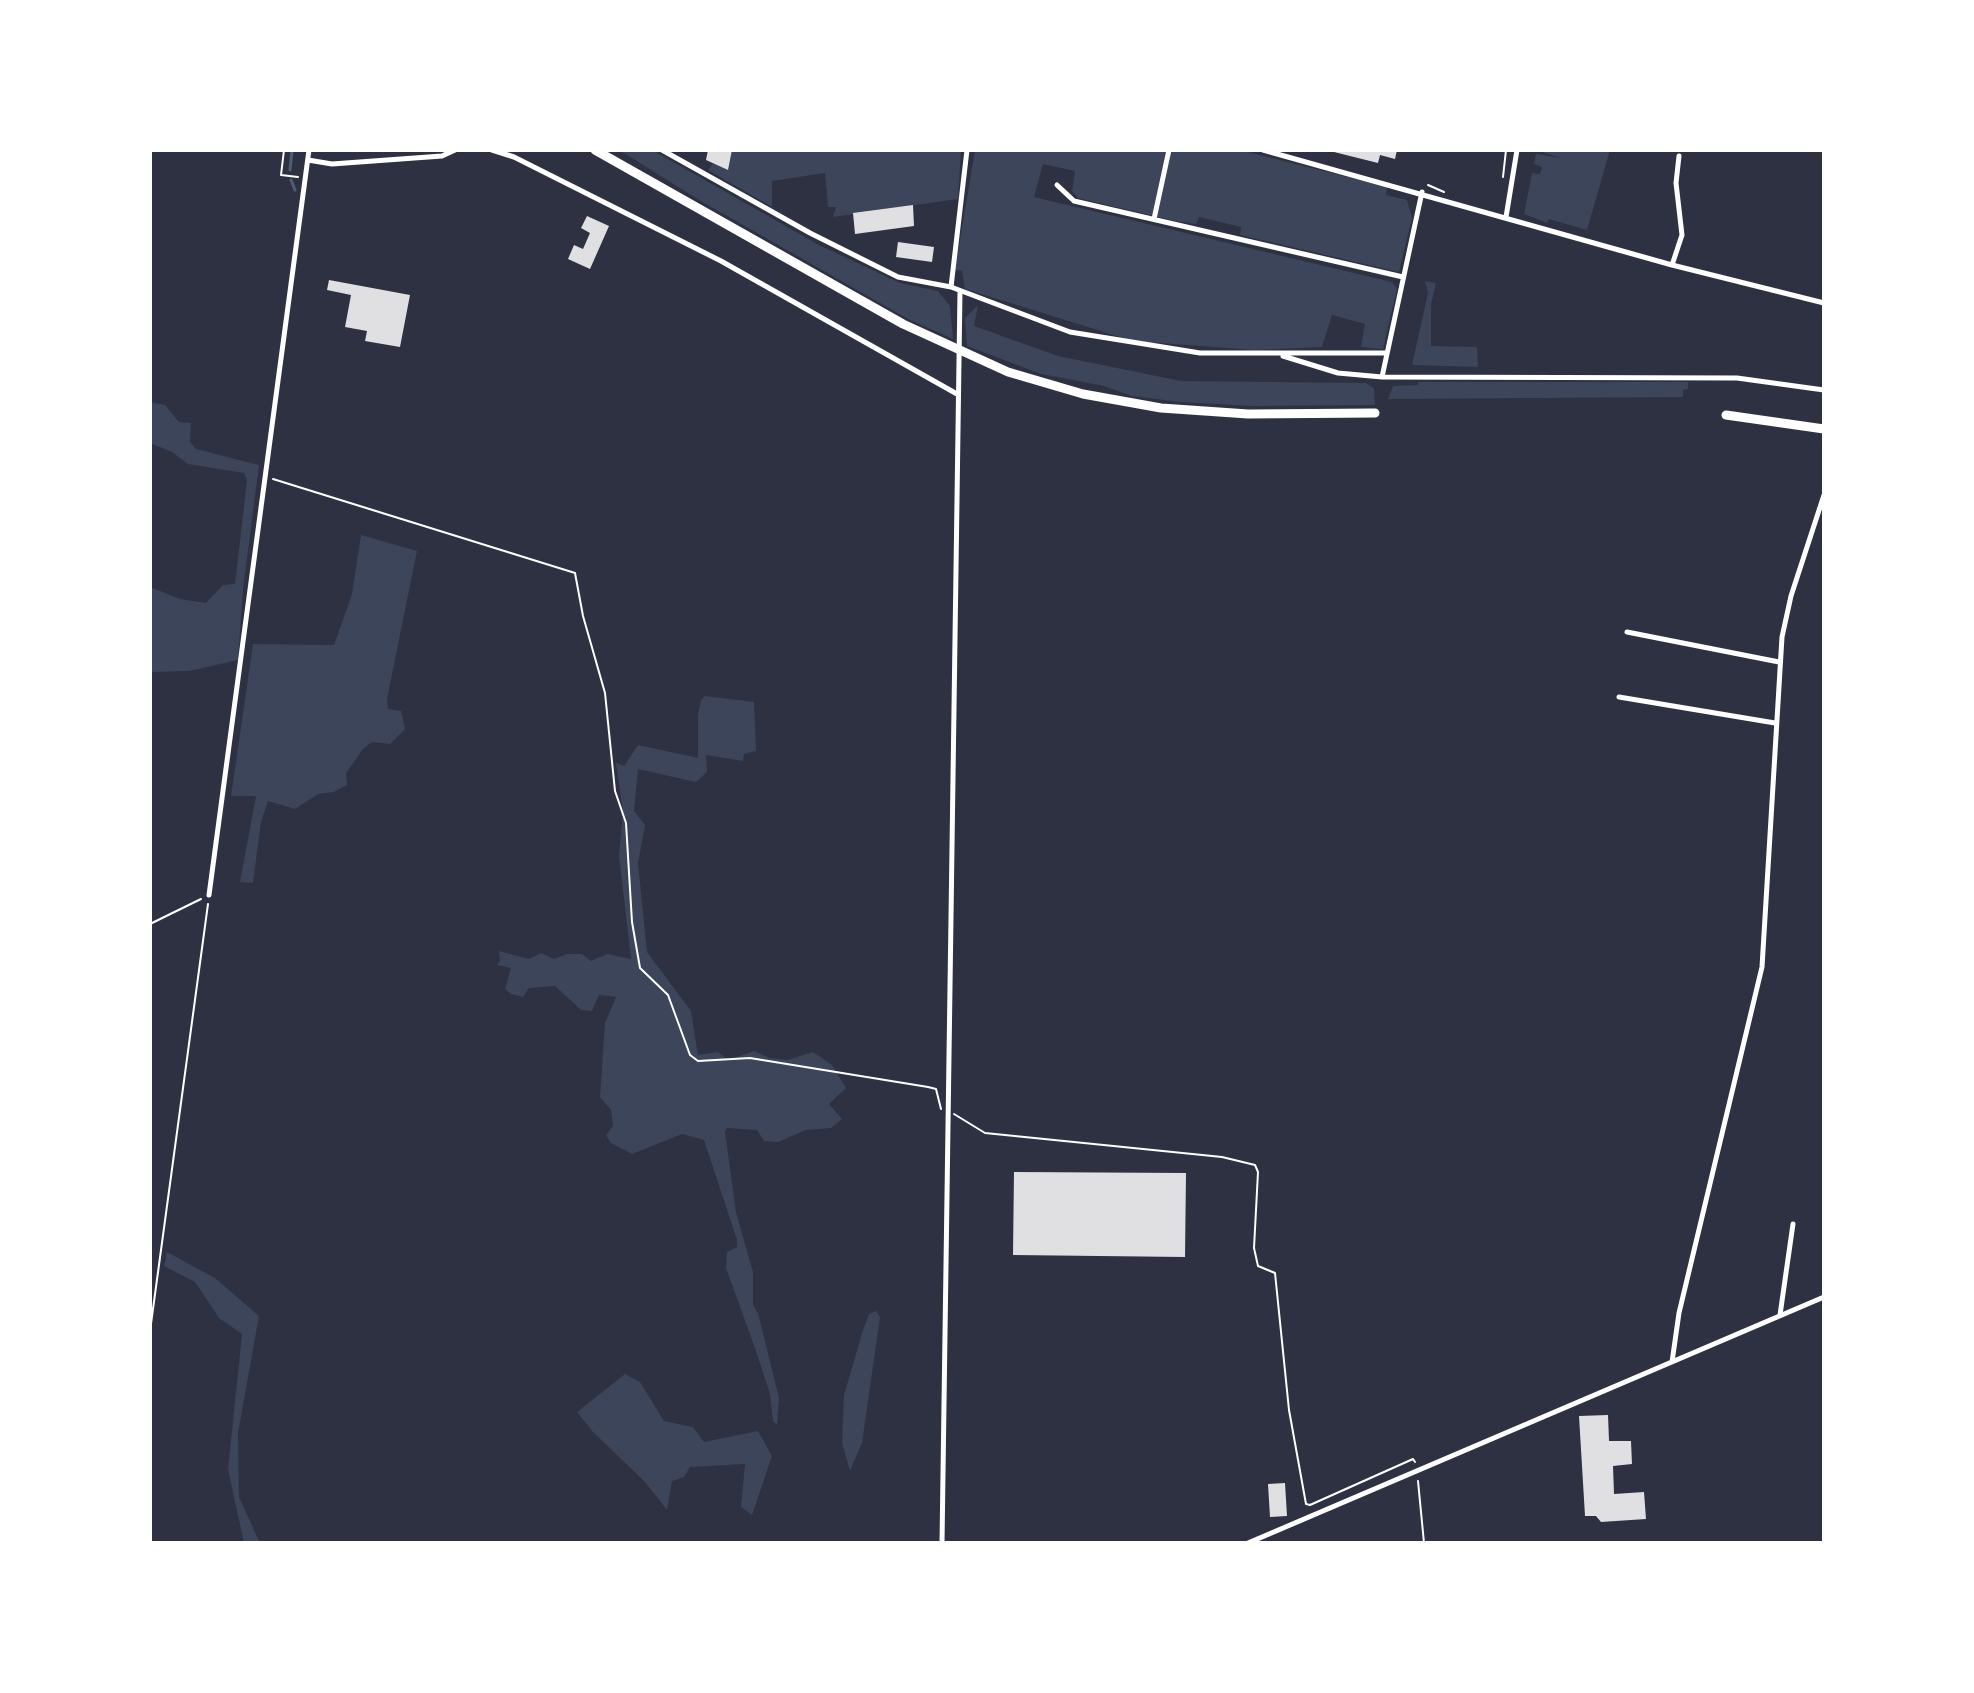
<!DOCTYPE html>
<html>
<head>
<meta charset="utf-8">
<style>
	body { margin:0 }
	#map { position:relative; width:1974px; height:1693px; overflow:hidden; background:#2d3142; font-family:"Fira Sans Condensed",sans-serif }
	canvas { display:block }
	.frame { position:absolute; inset:0; border:152px solid #fff; pointer-events:none }
</style>
</head>
<body>
<div id="map">
<canvas width="1974" height="1693"></canvas>
<div class="frame"></div>
</div>
<script>
const ctx = document.querySelector('canvas').getContext('2d');
ctx.lineJoin = 'round';
function paint(path, color) { ctx.fillStyle = color; ctx.fill(path, 'evenodd'); }
const poly = rows => new Path2D(rows.map(r => 'M' + r).join(''));
function trace(path, color, width, dash) { ctx.strokeStyle = color; ctx.lineWidth = width; ctx.lineCap = dash ? 'butt' : 'round'; ctx.setLineDash(dash || []); ctx.stroke(path); }
paint(poly([
	[619,150,652,150,819,245,900,283,938,291,950,306,953,339,910,320,699,200],
	[732,150,961,150,958,199,833,217,836,207,828,207,825,173,772,181,772,207,708,170,713,163,728,170],
	[975,150,1240,150,1387,187,1386,195,1407,200,1412,218,1399,272,1240,235,1241,227,1199,217,1196,224,1175,221,1078,198,1072,191,1075,171,1043,164,1034,197,1392,282,1397,289,1383,349,1361,347,1365,324,1332,315,1322,347,1254,350,1133,341,965,289,962,271,955,270],
	[1536,150,1610,150,1587,230,1549,219,1547,223,1524,214,1532,173,1540,174,1542,167,1534,164,1536,154,1561,158],
	[1425,281,1436,283,1431,304,1431,346,1477,347,1478,367,1412,365,1428,293],
	[978,305,974,326,1058,356,1181,381,1366,383,1374,388,1375,405,1252,406,1180,402,1132,396,1104,386,1041,374,967,346,965,318],
	[1418,382,1688,382,1688,389,1683,390,1683,397,1388,399,1393,386,1418,385],
	[150,402,165,405,179,422,191,423,190,442,196,449,259,465,243,590,238,660,189,671,150,672,150,587,180,599,206,603,223,585,235,584,247,480,244,473,188,464,172,452,150,443],
	[361,535,417,551,387,699,388,709,401,711,405,729,390,744,372,742,363,749,346,773,347,785,334,792,318,794,295,809,268,801,261,822,253,883,240,882,256,796,231,796,253,644,334,645,352,594],
	[705,696,754,702,756,751,744,754,743,761,706,755,707,772,696,782,638,769,634,811,645,825,638,863,647,952,691,1011,698,1055,718,1052,728,1060,754,1051,770,1058,787,1060,813,1052,832,1065,846,1088,829,1104,842,1119,831,1128,806,1130,778,1142,764,1141,757,1130,727,1128,725,1132,736,1212,753,1272,753,1305,758,1313,779,1398,777,1425,773,1421,770,1394,756,1351,726,1268,727,1252,737,1247,737,1240,704,1140,682,1134,632,1154,611,1143,606,1135,613,1126,611,1110,600,1097,605,1023,616,997,599,995,592,1011,581,1010,555,986,529,988,523,997,511,994,505,989,511,968,497,965,500,961,499,951,529,959,541,953,554,959,567,954,582,954,591,961,607,954,631,959,619,856,623,812,616,763,624,766,638,745,698,758,698,715,701,700],
	[167,1252,215,1278,259,1316,238,1433,239,1497,260,1543,244,1543,228,1469,242,1334,219,1318,195,1282,164,1266],
	[876,1311,880,1317,862,1443,850,1471,842,1443,844,1395,863,1330,869,1314],
	[625,1374,640,1382,664,1421,693,1427,704,1442,758,1431,772,1456,752,1515,741,1507,745,1464,690,1467,684,1477,672,1481,667,1510,645,1482,593,1432,577,1412]
]), '#3c4559');
trace(poly([
	[290,170,292,150],
	[291,180,295,190]
]), '#4f5d75', 3);
paint(poly([
	[708,150,732,150,728,170,706,160],
	[1326,150,1397,150,1395,159,1380,155,1378,163],
	[913,205,914,226,855,234,853,213],
	[587,216,609,226,590,269,568,259,574,245,583,249,590,233,581,228],
	[898,242,934,247,932,262,896,257],
	[329,280,410,295,400,347,365,341,367,331,345,327,351,295,327,290],
	[1014,1172,1186,1173,1185,1257,1013,1255],
	[1608,1415,1609,1441,1631,1441,1632,1464,1613,1466,1614,1494,1644,1492,1646,1519,1601,1522,1596,1516,1585,1516,1579,1416],
	[1285,1483,1287,1516,1270,1517,1268,1484]
]), '#e0e0e3');
trace(poly([
	[284,150,281,175,298,177],
	[1503,177,1506,150],
	[1428,185,1444,192],
	[273,479,575,573,583,616,605,693,615,791,626,823,632,922,640,968,668,995,690,1055,698,1061,750,1058,928,1087,936,1089,941,1109],
	[150,924,201,899],
	[954,1114,985,1133,1222,1157,1255,1165,1258,1172,1254,1248,1258,1266,1275,1273,1289,1410,1306,1504,1310,1505,1413,1459,1415,1462],
	[150,1331,208,904],
	[1418,1481,1424,1543]
]), '#fff', 2);
trace(poly([
	[492,150,514,157,721,261,957,394],
	[662,150,810,233,898,277,951,287,1070,332,1200,353,1386,353],
	[1263,150,1672,265,1824,303],
	[308,160,332,164,442,156,455,150],
	[1057,185,1074,201,1403,277],
	[1506,217,1517,150],
	[1154,219,1169,150],
	[1672,265,1682,235,1676,183,1679,156],
	[951,287,967,150],
	[1283,356,1338,373,1382,377,1737,378,1824,390],
	[1382,377,1422,192],
	[1627,632,1779,662],
	[1619,697,1775,723],
	[209,895,309,150],
	[1780,1315,1793,1224],
	[1672,1362,1679,1313,1762,967,1782,637,1791,596,1824,495],
	[942,1543,960,291],
	[1248,1543,1824,1297]
]), '#fff', 5);
trace(poly([
	[595,150,903,324,1008,372,1083,394,1161,408,1248,414,1375,413],
	[1726,415,1824,429]
]), '#fff', 9);
</script>
</body>
</html>
